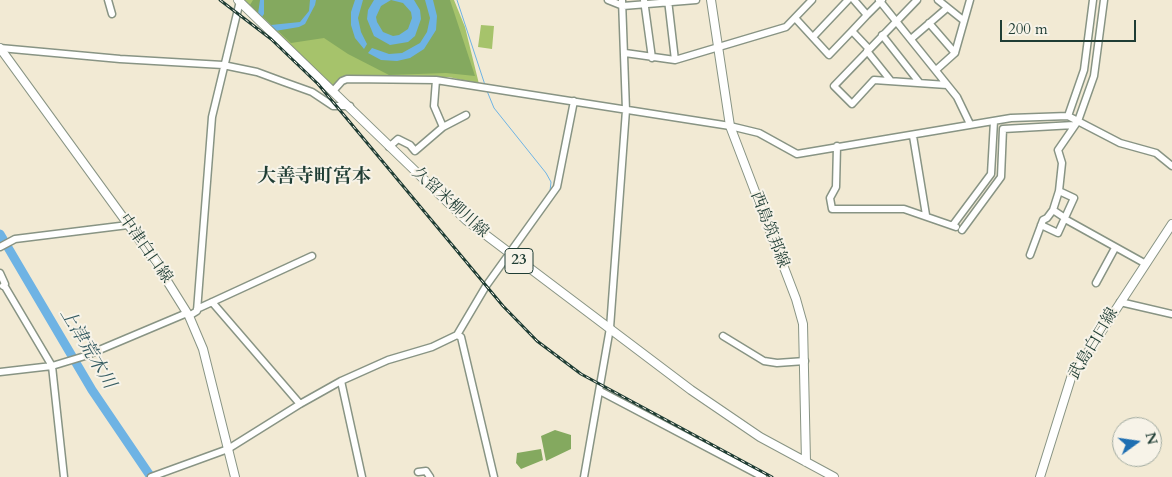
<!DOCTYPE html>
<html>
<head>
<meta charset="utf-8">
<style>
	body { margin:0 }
	#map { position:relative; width:1172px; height:477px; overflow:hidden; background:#f2ead4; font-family:Cardo,serif }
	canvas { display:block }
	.north { position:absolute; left:1112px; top:417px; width:50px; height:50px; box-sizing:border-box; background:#f7f3e8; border:1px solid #a1aaa0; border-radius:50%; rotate:76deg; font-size:14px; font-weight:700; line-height:20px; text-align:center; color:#1f3d34 }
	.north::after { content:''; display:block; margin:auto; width:18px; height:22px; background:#1f6fb2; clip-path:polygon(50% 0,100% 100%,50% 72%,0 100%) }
	.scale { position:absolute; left:1000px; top:20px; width:136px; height:22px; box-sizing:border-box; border:2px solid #1f3d34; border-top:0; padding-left:6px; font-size:15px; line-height:18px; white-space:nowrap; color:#1f3d34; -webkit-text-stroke:4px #f7f3e8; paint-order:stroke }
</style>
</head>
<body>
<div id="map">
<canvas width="1172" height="477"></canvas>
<div class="north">N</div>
<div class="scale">200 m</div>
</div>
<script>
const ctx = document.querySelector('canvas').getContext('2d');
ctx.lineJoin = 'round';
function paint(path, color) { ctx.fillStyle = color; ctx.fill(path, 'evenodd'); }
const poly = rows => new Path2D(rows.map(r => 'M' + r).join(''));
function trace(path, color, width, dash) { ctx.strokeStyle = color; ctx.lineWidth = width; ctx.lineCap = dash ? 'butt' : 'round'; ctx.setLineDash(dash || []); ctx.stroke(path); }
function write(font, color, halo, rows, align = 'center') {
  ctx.font = font + ' Cardo,"Noto Serif JP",serif'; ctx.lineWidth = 4; ctx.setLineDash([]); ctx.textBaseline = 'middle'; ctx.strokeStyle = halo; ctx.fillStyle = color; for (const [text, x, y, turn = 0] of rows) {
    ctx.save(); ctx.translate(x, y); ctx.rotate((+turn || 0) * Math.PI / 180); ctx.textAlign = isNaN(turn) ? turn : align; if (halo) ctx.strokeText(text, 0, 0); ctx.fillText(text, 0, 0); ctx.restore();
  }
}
paint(poly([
	[242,0,454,0,465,27,479,84,449,77,432,77,341,80,333,87],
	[481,25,494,26,492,49,478,47]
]), '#a6c36b');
paint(poly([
	[253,0,450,0,475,76,446,73,389,75,348,54,324,38,291,43,250,5],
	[555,430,571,435,571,449,546,461,541,436],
	[541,449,543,460,521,469,516,463,517,453]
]), '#84a95f');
paint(poly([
	[260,0,264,0,264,14,262,17,271,25,300,22,309,11,310,0,316,0,315,5,305,24,299,27,275,31,258,14],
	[355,0,363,0,358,18,361,32,367,44,364,49,355,38,351,25,351,12],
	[374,0,414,0,420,10,421,19,415,36,408,42,390,45,374,36,367,19,368,10],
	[391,0,403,3,411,12,412,18,408,29,399,35,393,36,383,32,377,22,376,17,381,6],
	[425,0,433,0,437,16,436,30,424,49,410,58,397,61,381,60,368,53,372,48,389,54,402,53,420,43,427,32,430,18]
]), '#6eb3e4');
trace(poly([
	[457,0,485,85],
	[487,91,494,108,546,173,551,182,550,191],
	[509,248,524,227]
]), '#6eb3e4', 1);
trace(poly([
	[0,234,92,390,151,477]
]), '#6eb3e4', 9);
const minor = poly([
	[108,0,112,14],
	[608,0,623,6,696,0],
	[644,0,652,58],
	[668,0,675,60],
	[879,0,957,97,970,124],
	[917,0,834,86,852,104,874,80,947,85],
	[938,0,963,20],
	[867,15,882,0],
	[796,19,829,55,852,31,869,49],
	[929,23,955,53],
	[852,31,867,15,854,0],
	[882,35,919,82],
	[813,37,848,0],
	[911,39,947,8],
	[0,48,120,59,223,65,257,72,284,82,312,92,333,106,350,106],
	[867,51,891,81],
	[625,53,675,60,786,27,812,0],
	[936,70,955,53,970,0],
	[436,80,434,106,443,127],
	[333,91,342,81,347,79,436,80,730,126,759,133,797,154,1011,118,1068,116,1120,143,1156,153,1172,166],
	[1068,116,1084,70,1093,0],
	[913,136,926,215],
	[837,146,836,187,830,198,832,209,904,209,956,227],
	[389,147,398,139,410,145,415,151,443,127,466,115],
	[1053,210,1065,218],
	[1065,219,1146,264],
	[953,225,991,174,994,121],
	[1041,225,1058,233,1074,198,1059,191],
	[962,230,1001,177,1003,129,1074,125],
	[0,247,15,239,128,225],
	[1030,255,1043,220,1047,218,1053,210,1059,191,1062,163,1058,150,1078,121,1094,76,1104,0],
	[0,273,5,284,3,286],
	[1096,283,1115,248],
	[4,285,52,366,64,477],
	[212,302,300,404],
	[1120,302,1172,314],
	[197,309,312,256],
	[189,316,197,311,212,117,240,1],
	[457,335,461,337,494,477],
	[723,336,764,361,777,363,805,361],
	[0,372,52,366,85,356,187,313],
	[341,381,362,477],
	[600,391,763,477],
	[418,472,426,471,430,477],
	[151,477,228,449,300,404,341,381,388,360,432,347,457,335,486,286,557,187,574,101],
	[584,477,610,328,626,110,622,0]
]);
const major = poly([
	[238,0,466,220,691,390,760,437,834,477],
	[711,0,730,126,796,299,803,324,806,462],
	[0,48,154,260,189,316,203,349,235,477],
	[1040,477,1071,378,1172,224]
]);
trace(minor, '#889484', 9);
trace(major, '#889484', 10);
trace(minor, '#fff', 6);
trace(major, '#fff', 8);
const rail = poly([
	[220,0,271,39,318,84,503,306,537,341,581,374,772,477]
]);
trace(rail, '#1f3d34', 3);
trace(rail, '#f7f3e8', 1, [4]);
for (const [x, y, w] of [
	[519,261,28]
]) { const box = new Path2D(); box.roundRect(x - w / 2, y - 12.5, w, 25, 4); ctx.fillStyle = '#f7f3e8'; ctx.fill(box); trace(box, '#1f3d34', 1); }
write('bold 15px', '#1f3d34', null, [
	["23",519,261]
]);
write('16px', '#1f3d34', '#f7f3e8', [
	["久留米柳川線",450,203,42],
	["西島筑邦線",769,230,69],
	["中津白口線",145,249,55],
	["武島白口線",1094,344,-59]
]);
write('italic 18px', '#335a60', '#f7f3e8', [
	["上津荒木川",87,349,59]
]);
write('bold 19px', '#1f3d34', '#f7f3e8', [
	["大善寺町宮本",314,178]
]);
</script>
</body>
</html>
